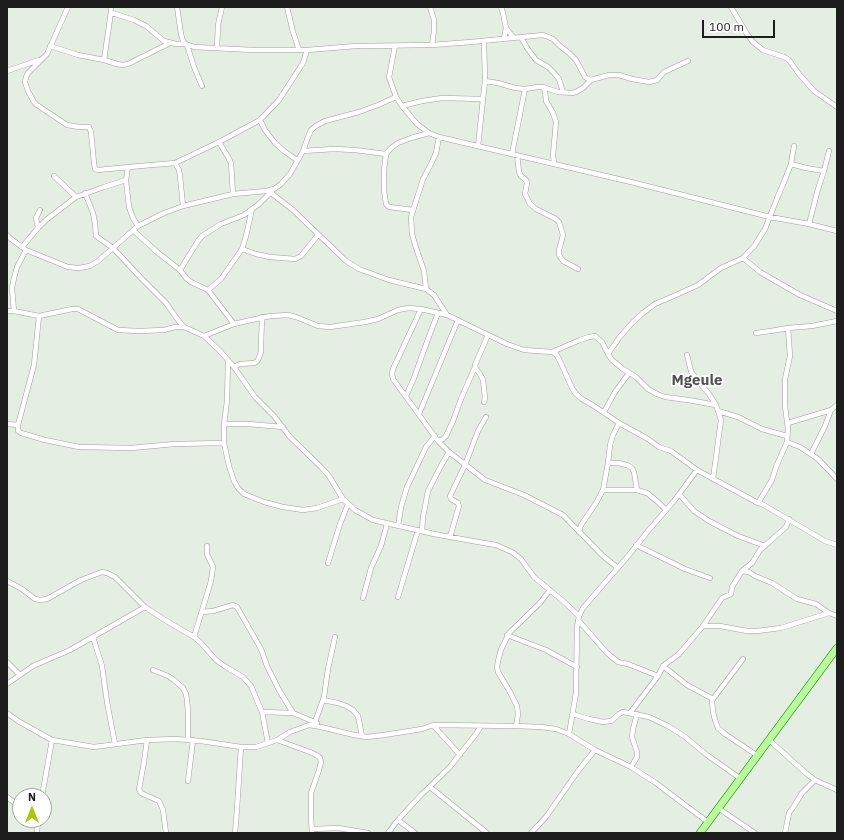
<!DOCTYPE html>
<html>
<head>
<meta charset="utf-8">
<style>
	body { margin:0 }
	#map { position:relative; width:844px; height:840px; overflow:hidden; background:#e5eee2; font-family:"IBM Plex Sans",sans-serif }
	canvas { display:block }
	.frame { position:absolute; inset:0; border:8px solid #1d1d1d; pointer-events:none }
	.north { position:absolute; left:12px; top:788px; width:40px; height:40px; box-sizing:border-box; background:#fff; border:1px solid #a5a5a5; border-radius:50%; rotate:0deg; font-size:11px; font-weight:700; line-height:16px; text-align:center; color:#1d1d1d }
	.north::after { content:''; display:block; margin:auto; width:14px; height:18px; background:#acc504; clip-path:polygon(50% 0,100% 100%,50% 72%,0 100%) }
	.scale { position:absolute; left:702px; top:20px; width:73px; height:18px; box-sizing:border-box; border:2px solid #1d1d1d; border-top:0; padding-left:5px; font-size:12px; line-height:14px; white-space:nowrap; color:#1d1d1d; -webkit-text-stroke:3px #fff; paint-order:stroke }
</style>
</head>
<body>
<div id="map">
<canvas width="844" height="840"></canvas>
<div class="frame"></div>
<div class="north">N</div>
<div class="scale">100 m</div>
</div>
<script>
const ctx = document.querySelector('canvas').getContext('2d');
ctx.lineJoin = 'round';
const poly = rows => new Path2D(rows.map(r => 'M' + r).join(''));
function trace(path, color, width, dash) { ctx.strokeStyle = color; ctx.lineWidth = width; ctx.lineCap = dash ? 'butt' : 'round'; ctx.setLineDash(dash || []); ctx.stroke(path); }
function write(font, color, halo, rows, align = 'center') {
  ctx.font = font + ' "IBM Plex Sans",sans-serif'; ctx.lineWidth = 3.5; ctx.setLineDash([]); ctx.textBaseline = 'middle'; ctx.strokeStyle = halo; ctx.fillStyle = color; for (const [text, x, y, turn = 0] of rows) {
    ctx.save(); ctx.translate(x, y); ctx.rotate((+turn || 0) * Math.PI / 180); ctx.textAlign = isNaN(turn) ? turn : align; if (halo) ctx.strokeText(text, 0, 0); ctx.fillText(text, 0, 0); ctx.restore();
  }
}
const street = poly([
	[68,7,47,54,28,73,26,77,25,82,28,91,34,102,37,105,67,125,79,127,89,127,91,132,94,163,95,169,98,170,140,166,175,163,219,142,260,120,279,100,303,63,307,50],
	[111,7,111,12,112,13,134,20,146,26,164,41,176,44,186,44],
	[177,7,181,34,183,41,186,44,194,47,253,50,307,50,356,46,432,45,471,42,543,35,553,39,561,47,568,52,576,60,585,77,588,79,591,80,609,75,619,75,632,79,649,82,657,80,664,72,688,61],
	[287,7,293,32,299,50],
	[430,7,434,20,434,31,432,45],
	[501,7,503,13,506,28,504,39],
	[731,7,747,34,753,42,763,50,784,57,789,60,799,74,814,91,837,107],
	[506,28,514,38],
	[521,37,527,48,536,60,548,67,555,74,559,79,563,92],
	[187,45,194,67,202,86],
	[50,46,78,55,104,60,117,64,122,65,128,64,170,43],
	[395,46,390,72,389,77,396,97,402,106,417,124,429,133,439,137,631,182,770,217,809,224,837,231],
	[217,48,218,25,222,7],
	[104,60,111,12],
	[7,71,39,60],
	[485,81,498,83,515,88,525,89,538,87,543,87,558,92,572,93,576,92,583,88,591,80],
	[543,87,545,91,546,101,553,113,556,122,553,155,554,163],
	[402,106,422,101,442,98,483,99],
	[260,120,265,130,275,143,284,151,297,160],
	[219,142,228,157,231,163,233,194],
	[478,146,483,99,485,81,484,41],
	[303,151,334,149,355,150,386,154],
	[512,154,525,89],
	[517,155,519,172,521,176,526,180,527,183,525,194,530,204,536,209,556,219,559,222,563,235,559,250,559,255,563,261,578,269],
	[175,163,179,170,180,176,183,206],
	[791,164,806,168,824,171],
	[128,167,126,180,129,207,133,218,138,226],
	[54,176,76,197],
	[85,193,93,213,95,223,96,236,113,248,141,278,166,303,178,320,184,327],
	[271,193,293,210,346,261,359,269,389,280,426,289,434,295,447,315],
	[413,210,389,207,386,204,384,190,384,171,386,154,391,148,398,143,411,138,429,133],
	[809,224,818,189,824,171,829,151],
	[38,228,36,218,40,210],
	[133,230,157,252,180,270,186,278,191,282,208,290,234,324],
	[7,235,11,239,26,250,68,267,79,268,90,266,98,261,138,226,164,213,183,206,233,194,266,191,274,189,281,184,290,174,303,151,308,137,311,130,316,126,325,121,359,112,378,105,396,97],
	[22,247,38,228,46,220,76,197,104,187,126,180],
	[242,249,256,254,270,257,295,259,301,256,318,235],
	[743,258,760,272,800,295,837,311],
	[180,270,198,241,202,236,221,224,244,215,259,204,272,191],
	[426,289,424,271,416,248,412,234,411,217,423,179,431,164,436,153,439,137],
	[208,290,221,279,242,249,246,236,252,209],
	[421,309,393,369,392,374,393,379,438,441,449,452,485,480,524,495,563,515,603,556,618,568],
	[7,311,14,311,39,316,72,309,78,309,118,330,139,331,164,330,175,327,184,327,204,336,220,351,234,367,255,397,274,416,290,437,321,467,329,476,343,499,355,510,373,520,434,534,478,542,496,545,512,552,521,559,534,577,563,601,579,616],
	[14,311,12,288,14,278,17,267,26,250],
	[39,316,34,365,18,425,18,431,21,433,45,440,79,447,131,448,175,444,224,443],
	[756,333,771,331,788,328,812,326,837,321],
	[204,336,234,324,251,320,271,316,288,315,296,317,318,326,330,327,365,322,378,319,398,310,408,308,421,309,447,315,507,344,524,350,552,352,556,354,559,359,572,388,576,394,582,399,594,406,619,423,648,439,659,447,671,451,697,470,758,503,762,504,825,541,837,545],
	[552,352,580,340,589,337,595,336,602,342,608,354,612,360,623,369,636,377,648,389,657,394,665,397,688,400,716,405],
	[608,354,619,338,632,323,643,313,655,304,676,295,698,285,721,268,743,258,755,245,765,229,778,196,784,182,791,164,794,146],
	[687,355,691,371,696,379,709,394,716,405,721,420,713,479],
	[228,360,227,401,224,424,224,443,229,466,234,481,238,488,244,494,264,502,283,507,303,510,317,508,343,499],
	[234,367,240,364,254,363,256,362,258,360,261,352,261,346,262,317],
	[406,396,414,378,428,339,438,313],
	[484,402,485,397,483,380,480,374,476,369,475,365,488,335],
	[718,411,738,417,762,429,787,436],
	[604,412,615,392,629,373],
	[419,414,458,320],
	[788,423,831,410,837,405],
	[7,424,18,425],
	[224,424,248,424,283,427],
	[438,441,443,439,446,436,453,421,461,399,475,367],
	[787,442,800,447,818,459,837,479],
	[811,454,825,426,831,410],
	[608,463,618,463,627,465,632,468,634,472,637,490],
	[603,490,637,490,647,493,658,502,666,510],
	[679,494,694,511,709,521,738,536,765,546],
	[758,503,772,480,776,467,787,442,788,429,785,406,785,379,790,356,788,328],
	[398,526,401,507,407,487,426,447,435,436],
	[422,531,423,517,428,491,442,464,449,452],
	[579,532,581,525,596,503,603,490,608,463,610,445,613,435,619,423],
	[450,537,459,506,458,503,451,499,450,496,465,465,478,431,486,417],
	[636,545,685,569,710,578],
	[328,563,340,524,348,504],
	[742,571,749,572,755,576,772,583,797,599,816,604,829,613,837,616],
	[7,581,22,589,35,599,40,600,47,599,81,580,102,572,107,573,115,577,145,607,165,620,194,637,201,643,216,660,226,667,243,677,251,686,262,712,268,743],
	[398,597,418,530],
	[363,598,371,568,381,546,387,524],
	[202,612,213,611,233,605,237,607,261,649,267,666,279,690,293,713],
	[578,620,607,653,618,662,628,664,658,676],
	[703,626,720,626,747,631,757,631,781,628,829,613],
	[507,635,546,650,577,667],
	[93,637,102,666,107,702,115,744],
	[194,637,211,581,213,567,207,554,207,546],
	[743,659,713,699,712,701,713,712,715,720,718,728,725,734,758,756],
	[7,662,20,675],
	[663,666,687,685,713,699],
	[153,670,168,676,174,680,183,688,186,694,187,700,188,713,188,740],
	[7,684,33,666,70,650,145,607],
	[323,700,338,703,346,706,353,710,358,716,362,736],
	[262,712,293,713,317,723],
	[7,713,18,721,52,740,94,747,147,740,175,739,201,741,241,747,256,747,277,740,290,732,309,725,321,727,354,735,367,737,384,735,422,729,433,725,516,726,541,727,556,729,569,734,595,750,631,767,656,783,677,799,708,822],
	[630,713,658,676,663,666,679,654,703,626,722,598,731,594,732,587,742,571,752,563,760,550,786,527,789,519],
	[573,714,589,719,603,722,611,721,619,714,623,712,649,717,668,726,684,736,707,755,741,779],
	[315,722,324,697,328,669,335,637],
	[433,725,460,755],
	[516,726,518,714,517,706,510,692,498,672,497,667,498,661,501,650,509,633,540,603,550,590],
	[569,734,576,693,577,627,579,616,583,608,629,555,648,531,674,501,697,470],
	[147,740,144,762,139,789,141,793,159,801,163,810,166,833],
	[277,740,310,752,318,756,320,758,321,762,319,770,311,793,311,818,312,833],
	[769,740,807,774,815,780,837,790],
	[631,767,637,757,637,752,632,737,633,729,637,714],
	[188,781,193,740],
	[430,787,487,833],
	[42,796,52,740],
	[7,797,20,807],
	[718,808,755,833],
	[398,820,415,833],
	[312,829,338,828,368,833],
	[37,833,38,820],
	[235,833,237,809,241,747],
	[388,833,398,820,421,795,449,768,476,734,481,726],
	[531,833,546,817,578,771,595,750],
	[785,833,789,813,794,806,802,793,815,780]
]);
const primary = poly([
	[700,833,837,648]
]);
trace(street, '#9e9e9e', 5.5);
trace(primary, '#1f9203', 8);
trace(street, '#fff', 4.5);
trace(primary, '#b8fa9c', 7);
write('bold 15px', '#505050', '#fff', [
	["Mgeule",697,381]
]);
</script>
</body>
</html>
